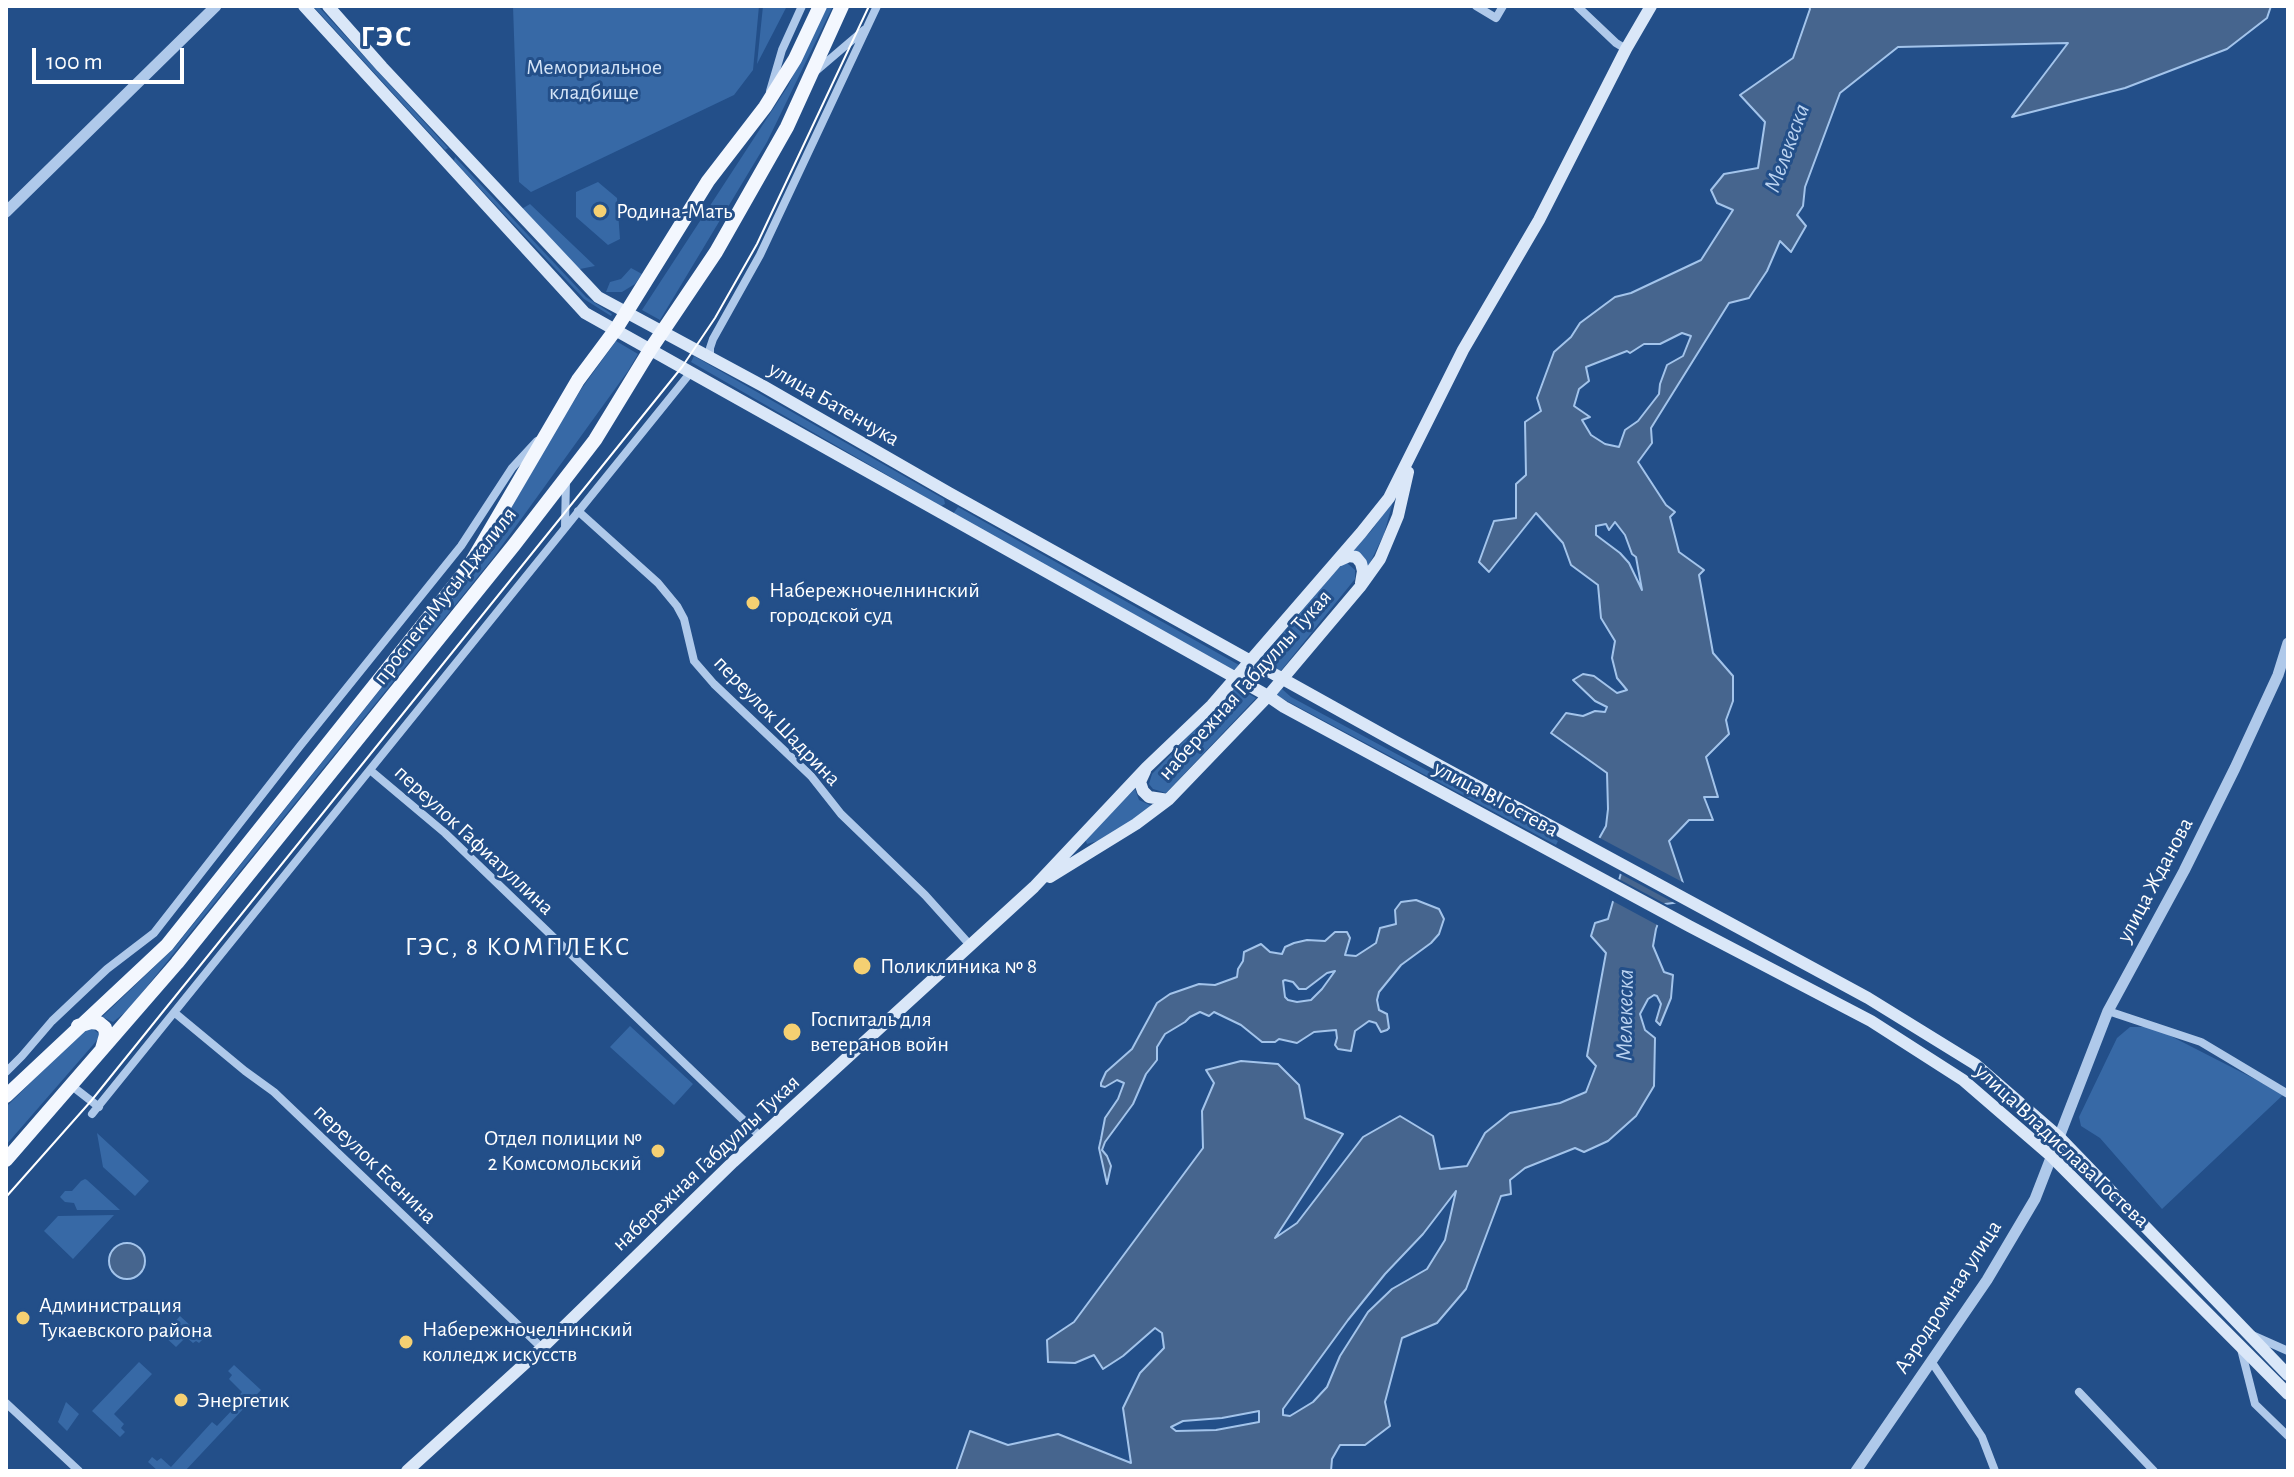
<!DOCTYPE html>
<html>
<head>
<meta charset="utf-8">
<style>
	body { margin:0 }
	#map { position:relative; width:2294px; height:1477px; overflow:hidden; background:#234f89; font-family:"Alegreya Sans",sans-serif }
	canvas { display:block }
	.frame { position:absolute; inset:0; border:8px solid #fff; pointer-events:none }
	.scale { position:absolute; left:32px; top:48px; width:152px; height:36px; box-sizing:border-box; border:4px solid #fff; border-top:0; padding-left:10px; font-size:24px; line-height:28px; white-space:nowrap; color:#fff; -webkit-text-stroke:6px #234f89; paint-order:stroke }
</style>
</head>
<body>
<div id="map">
<canvas width="2294" height="1477"></canvas>
<div class="frame"></div>
<div class="scale">100 m</div>
</div>
<script>
const ctx = document.querySelector('canvas').getContext('2d');
ctx.lineJoin = 'round';
function paint(path, color) { ctx.fillStyle = color; ctx.fill(path, 'evenodd'); }
const poly = rows => new Path2D(rows.map(r => 'M' + r).join(''));
function trace(path, color, width, dash) { ctx.strokeStyle = color; ctx.lineWidth = width; ctx.lineCap = dash ? 'butt' : 'round'; ctx.setLineDash(dash || []); ctx.stroke(path); }
function write(font, color, halo, rows, align = 'center') {
  ctx.font = font + ' "Alegreya Sans",sans-serif'; ctx.lineWidth = 6; ctx.setLineDash([]); ctx.textBaseline = 'middle'; ctx.strokeStyle = halo; ctx.fillStyle = color; for (const [text, x, y, turn = 0] of rows) {
    ctx.save(); ctx.translate(x, y); ctx.rotate((+turn || 0) * Math.PI / 180); ctx.textAlign = isNaN(turn) ? turn : align; if (halo) ctx.strokeText(text, 0, 0); ctx.fillText(text, 0, 0); ctx.restore();
  }
}
paint(poly([
	[313,6,318,6,448,148,445,150],
	[513,6,759,6,753,70,734,95,531,192,519,182],
	[763,6,787,6,757,64],
	[827,6,833,6,767,142,660,320,642,310,788,86],
	[455,157,586,297,612,314,611,316,584,299,454,161],
	[598,182,617,198,620,239,608,245,576,217,576,192],
	[530,204,595,266,575,270,520,210],
	[631,268,642,274,635,284,622,292,606,292,610,282,621,279],
	[616,341,638,354,628,371,493,558,128,1010,113,1022,102,1017,175,947,477,568,554,433,582,388],
	[694,356,944,499,945,504,941,506,691,362],
	[1394,498,1384,534,1368,567,1350,553,1372,530],
	[958,507,1239,665,1234,670,953,514],
	[1347,563,1355,570,1355,579,1279,673,1259,661,1340,566],
	[1236,687,1256,698,1166,793,1153,789,1149,784,1152,774],
	[1282,689,1291,697,1558,841,1556,845,1287,701,1276,695],
	[1135,789,1139,800,1152,806,1131,823,1101,840,1087,844,1085,838],
	[630,1026,693,1084,674,1105,610,1047],
	[2130,1027,2153,1027,2284,1094,2162,1209,2100,1138,2081,1126,2079,1117,2117,1038],
	[86,1028,93,1029,99,1034,99,1038,6,1145,6,1107],
	[97,1133,149,1181,135,1196,103,1167],
	[85,1179,87,1180,120,1210,77,1210,74,1203,65,1202,60,1197,65,1191,72,1191,81,1181],
	[114,1215,73,1259,44,1231,58,1216],
	[180,1316,204,1338,199,1343,196,1341,193,1343,186,1337,176,1347,163,1335],
	[139,1362,152,1374,114,1414,124,1424,121,1428,125,1432,120,1437,92,1411],
	[234,1365,261,1390,185,1471,158,1471,148,1462,152,1457,157,1461,161,1458,171,1467,212,1422,217,1426,235,1407,232,1403,242,1392,229,1379,232,1375,228,1371],
	[66,1402,79,1414,67,1431,58,1422]
]), '#3769a6');
const water = poly([
	[1809,6,2271,6,2267,18,2227,49,2125,88,2012,117,2068,43,1898,47,1840,93,1805,187,1803,206,1797,215,1806,226,1791,252,1780,241,1767,271,1749,298,1729,303,1651,428,1652,443,1638,462,1666,505,1675,512,1670,517,1679,552,1704,570,1699,575,1713,653,1733,676,1733,701,1726,720,1729,734,1706,757,1718,797,1704,797,1713,820,1689,820,1669,841,1689,901,1665,904,1656,929,1653,946,1664,972,1673,975,1671,998,1660,1025,1656,1021,1661,1004,1657,996,1654,995,1648,999,1640,1014,1645,1030,1655,1038,1654,1086,1636,1116,1608,1141,1584,1152,1575,1148,1525,1168,1510,1180,1511,1194,1501,1196,1466,1289,1437,1323,1402,1338,1385,1402,1390,1426,1365,1445,1340,1445,1332,1459,1331,1471,956,1471,970,1431,1008,1445,1058,1434,1131,1463,1123,1408,1140,1373,1164,1348,1162,1333,1155,1328,1123,1356,1103,1369,1094,1355,1075,1363,1048,1362,1047,1340,1074,1322,1203,1148,1202,1111,1214,1083,1206,1070,1241,1061,1278,1064,1299,1085,1305,1118,1343,1134,1275,1238,1297,1223,1363,1137,1400,1116,1433,1136,1440,1169,1467,1166,1485,1133,1510,1113,1560,1103,1586,1092,1596,1066,1587,1056,1606,953,1591,936,1595,923,1608,919,1623,866,1591,853,1606,826,1608,809,1607,773,1551,733,1566,713,1583,716,1595,711,1605,712,1607,707,1595,701,1573,680,1583,674,1594,676,1617,693,1627,690,1617,678,1612,658,1615,641,1601,618,1598,585,1571,565,1563,543,1536,513,1489,572,1479,562,1494,521,1516,518,1516,484,1526,475,1525,422,1541,411,1537,398,1554,352,1571,337,1580,323,1615,297,1631,293,1701,260,1733,210,1717,203,1711,190,1724,174,1758,168,1765,122,1740,95,1793,58,1810,9,1809,6],
	[1682,333,1691,336,1683,356,1667,365,1660,384,1659,394,1638,421,1625,430,1619,447,1605,444,1591,435,1582,420,1590,417,1574,406,1579,389,1589,381,1586,367,1627,351,1630,353,1644,344,1660,344,1682,333],
	[1615,522,1625,535,1632,554,1636,557,1642,590,1629,563,1620,553,1596,535,1596,526,1606,524,1609,530,1615,522],
	[1456,1191,1445,1240,1427,1269,1392,1289,1368,1312,1340,1356,1327,1387,1313,1402,1290,1416,1283,1415,1283,1409,1348,1320,1385,1274,1423,1234,1456,1191],
	[1259,1411,1259,1422,1216,1430,1176,1431,1171,1427,1183,1421,1222,1418,1259,1411],
	[1416,900,1439,909,1444,919,1439,934,1431,943,1401,965,1379,992,1377,1000,1379,1010,1387,1014,1389,1028,1387,1030,1381,1032,1376,1023,1369,1021,1355,1031,1351,1051,1338,1049,1335,1045,1337,1038,1336,1030,1314,1032,1297,1043,1279,1039,1275,1042,1262,1042,1241,1025,1214,1012,1209,1016,1200,1012,1190,1017,1185,1022,1165,1034,1157,1047,1157,1060,1146,1074,1133,1104,1105,1142,1102,1150,1107,1156,1111,1166,1107,1184,1099,1148,1101,1139,1105,1118,1118,1099,1124,1083,1117,1080,1105,1087,1101,1086,1101,1083,1106,1072,1132,1049,1157,1003,1170,994,1199,984,1215,985,1237,977,1238,969,1243,961,1244,952,1261,944,1270,952,1282,954,1285,947,1294,943,1307,940,1325,941,1335,932,1347,932,1350,938,1345,955,1356,956,1376,943,1380,928,1396,924,1395,910,1401,902,1416,900],
	[1335,971,1322,989,1311,1000,1297,1002,1288,1000,1285,997,1283,981,1285,980,1293,982,1299,989,1306,989,1327,973,1335,971],
	'109 1261a18 18 0 1 1 36 0a18 18 0 1 1-36 0Z'
]);
paint(water, '#46658e');
trace(water, '#a3c4eb', 2);
paint(poly([
	[1596,836,1688,885,1693,900,1690,905,1680,906,1617,872,1618,868,1589,856,1588,852],
	[1615,877,1671,907,1667,907,1661,927,1609,899]
]), '#234f89');
trace(poly([
	[1476,6,1496,18,1503,6],
	[1577,6,1616,43,1626,49],
	[816,71,864,30],
	[770,91,782,50,802,6],
	[710,357,710,348,713,339,760,255,877,6],
	[578,511,658,583,677,606,684,619,694,661,714,684,811,776,841,814,925,895,970,945],
	[565,527,566,480],
	[370,770,445,833,761,1137],
	[2108,1011,2201,1042,2288,1094],
	[175,1013,245,1071,274,1092,542,1348],
	[6,1072,22,1056,52,1021,107,969,154,933,300,746,461,546,512,468,537,441],
	[72,1086,99,1107],
	[92,1114,691,372],
	[2252,1335,2288,1351],
	[2241,1349,2255,1404,2288,1436],
	[1931,1361,1982,1437,1995,1471],
	[2079,1392,2154,1471],
	[6,1403,79,1471]
]), '#afc9ea', 8);
trace(poly([
	[6,212,216,6],
	[1856,1471,1987,1280,2035,1199,2108,1011,2184,871,2235,768,2278,675,2288,643]
]), '#afc9ea', 11);
trace(poly([
	[304,6,585,313,1268,696,1284,707,1689,926,1871,1021,1963,1080,2051,1156,2288,1394],
	[328,6,382,67,598,297,763,386,949,493,1396,742,1868,998,1975,1064,2058,1136,2288,1375],
	[1340,560,1349,556,1356,557,1361,563,1363,571,1361,583],
	[1145,771,1140,782,1143,791,1149,797,1168,800],
	[1050,877,1136,824,1168,800,1268,696,1360,587,1380,559,1398,516,1408,472],
	[407,1471,542,1348,733,1162,1034,887,1146,768,1212,705,1361,533,1389,498,1463,350,1539,220,1626,49,1651,6]
]), '#dae7f8', 12);
trace(poly([
	[78,1026,91,1022,99,1023,105,1028,106,1035,102,1049],
	[6,1096,167,945,468,568,578,380,616,329,708,181,765,107,795,59,820,6],
	[6,1160,177,963,514,545,595,440,650,350,716,252,787,127,842,6]
]), '#f3f7fe', 14);
trace(poly([
	[6,1197,91,1101,682,367,715,318,757,244,869,6]
]), '#fff', 2);
for (const [x, y, r, color] of [
	[600,211,8,"#f5d072"],
	[753,603,8,"#f5d072"],
	[862,966,10,"#f5d072"],
	[792,1032,10,"#f5d072"],
	[658,1151,8,"#f5d072"],
	[23,1318,8,"#f5d072"],
	[406,1342,8,"#f5d072"],
	[181,1400,8,"#f5d072"]
]) { const dot = new Path2D(); dot.arc(x, y, r, 0, 2 * Math.PI); ctx.fillStyle = color; ctx.fill(dot); trace(dot, '#234f89', 3); }
write('22px', '#d4e4f7', '#234f89', [
	["Мемориальное",594,67],
	["кладбище",594,92]
]);
write('22px', '#fff', '#234f89', [
	["Родина-Мать",616,211],
	["Набережночелнинский",769,590],
	["городской суд",769,615],
	["Поликлиника № 8",880,966],
	["Госпиталь для",810,1019],
	["ветеранов войн",810,1044],
	["Отдел полиции №",642,1138,"right"],
	["2 Комсомольский",642,1163,"right"],
	["Администрация",39,1305],
	["Тукаевского района",39,1330],
	["Набережночелнинский",422,1329],
	["колледж искусств",422,1354],
	["Энергетик",197,1400]
], 'left');
write('22px', '#fff', '#234f89', [
	["улица Батенчука",834,404,30],
	["проспект Мусы Джалиля",445,596,-52],
	["набережная Габдуллы Тукая",1245,685,-48],
	["переулок Шадрина",777,721,46],
	["улица В.Гостева",1496,799,28],
	["переулок Гафиатуллина",474,840,43],
	["улица Жданова",2155,880,-62],
	["улица Владислава Гостева",2062,1146,43],
	["набережная Габдуллы Тукая",706,1163,-43],
	["переулок Есенина",375,1164,44],
	["Аэродромная улица",1948,1297,-57]
]);
write('italic 24px', '#bbd3f1', '#234f89', [
	["Мелекеска",1787,148,-70],
	["Мелекеска",1625,1015,-89]
]);
ctx.letterSpacing = '2px';
write('26px', '#fff', '#234f89', [
	["ГЭС, 8 КОМПЛЕКС",518,947]
]);
ctx.letterSpacing = '0px';
ctx.letterSpacing = '2px';
write('bold 30px', '#fff', '#234f89', [
	["ГЭС",387,37]
]);
ctx.letterSpacing = '0px';
</script>
</body>
</html>
